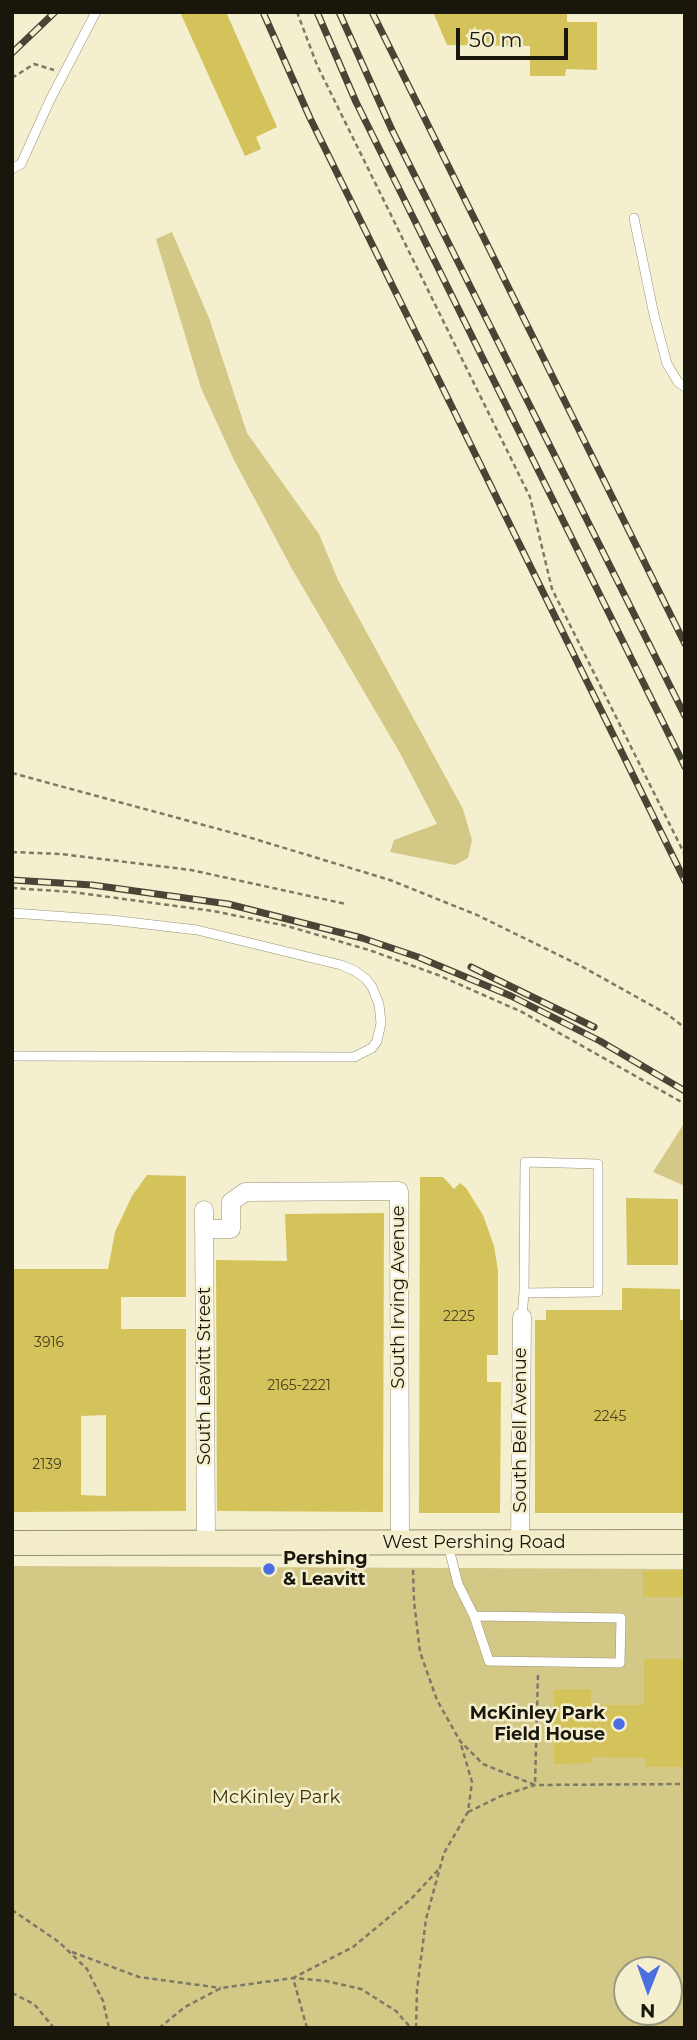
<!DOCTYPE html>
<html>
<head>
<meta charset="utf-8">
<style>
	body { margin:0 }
	#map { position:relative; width:697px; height:2040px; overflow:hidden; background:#f4efcf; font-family:Montserrat,sans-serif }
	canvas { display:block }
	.frame { position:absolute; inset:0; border:14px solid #19170c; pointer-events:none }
	.north { position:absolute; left:613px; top:1956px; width:70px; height:70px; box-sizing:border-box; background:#f4efcf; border:2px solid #9c9981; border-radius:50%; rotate:181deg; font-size:19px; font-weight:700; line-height:28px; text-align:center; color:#19170c }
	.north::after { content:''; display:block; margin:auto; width:24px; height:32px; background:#496fe2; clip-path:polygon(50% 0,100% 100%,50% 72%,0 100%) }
	.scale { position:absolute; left:456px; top:28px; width:112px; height:32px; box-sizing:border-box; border:4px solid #19170c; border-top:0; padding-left:9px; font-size:21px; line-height:24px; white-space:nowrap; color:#19170c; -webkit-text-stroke:5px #f4efcf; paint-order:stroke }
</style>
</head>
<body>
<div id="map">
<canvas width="697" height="2040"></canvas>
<div class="frame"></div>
<div class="north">N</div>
<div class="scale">50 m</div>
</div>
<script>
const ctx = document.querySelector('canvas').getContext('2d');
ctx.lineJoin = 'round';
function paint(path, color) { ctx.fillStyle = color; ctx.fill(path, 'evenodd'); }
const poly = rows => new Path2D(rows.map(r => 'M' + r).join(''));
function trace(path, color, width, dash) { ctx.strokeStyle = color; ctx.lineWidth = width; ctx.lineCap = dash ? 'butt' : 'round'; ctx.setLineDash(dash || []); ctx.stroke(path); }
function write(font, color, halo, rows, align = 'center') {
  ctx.font = font + ' Montserrat,sans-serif'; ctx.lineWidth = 5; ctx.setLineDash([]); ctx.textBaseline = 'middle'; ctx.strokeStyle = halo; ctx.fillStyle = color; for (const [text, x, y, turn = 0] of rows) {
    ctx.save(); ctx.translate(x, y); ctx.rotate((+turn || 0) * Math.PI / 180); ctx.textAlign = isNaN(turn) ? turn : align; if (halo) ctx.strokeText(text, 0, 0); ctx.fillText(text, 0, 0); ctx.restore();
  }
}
paint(poly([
	[172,232,209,318,247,433,319,534,338,580,463,809,472,840,468,858,455,865,390,852,394,840,437,824,400,753,292,569,234,460,201,388,156,239],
	[685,1122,685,1186,653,1172],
	[12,1566,685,1569,685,2028,12,2028],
	[627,1970,669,1970,669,2012,627,2012]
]), '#d4c886');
paint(poly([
	[180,12,226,12,277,127,256,137,261,149,245,156],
	[433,12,567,12,567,22,597,22,597,70,566,69,565,76,530,76,530,46,447,45],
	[147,1175,186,1176,186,1297,121,1297,121,1329,186,1329,186,1511,12,1512,12,1269,108,1269,115,1232,132,1196],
	[106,1415,106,1496,81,1495,81,1416],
	[420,1177,443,1177,454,1189,460,1183,466,1188,483,1215,494,1246,498,1271,498,1355,487,1355,487,1382,501,1382,500,1513,419,1513],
	[626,1198,678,1199,678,1265,627,1265],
	[384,1213,383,1512,217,1511,216,1260,287,1261,285,1214],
	[622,1288,680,1289,680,1320,685,1320,685,1513,535,1513,535,1320,546,1320,546,1310,622,1310],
	[685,1570,685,1597,643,1597,643,1571],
	[644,1659,685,1659,685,1767,645,1767,645,1758,592,1757,592,1763,554,1764,554,1690,591,1689,591,1705,644,1705]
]), '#d4c25b');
const lane = poly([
	[12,169,21,164,50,100,96,12],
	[634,218,654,315,667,364,678,382,685,387],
	[12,913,111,920,197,930,341,965,355,971,366,979,372,987,379,1004,381,1023,377,1041,372,1048,354,1057,12,1056],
	[522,1317,524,1293,525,1162,598,1164,598,1292,524,1293],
	[448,1545,458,1584,474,1616,621,1618,620,1663,489,1661,474,1616]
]);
const street = poly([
	[204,1210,206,1543],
	[204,1229,231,1229,231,1202,245,1192,399,1191,400,1543],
	[520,1543,522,1317]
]);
const secondary = poly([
	[12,1543,685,1542]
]);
trace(lane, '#979275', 10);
trace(street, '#979275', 19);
trace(secondary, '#979275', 26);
trace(poly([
	[297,12,317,65,530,497,552,589,685,855],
	[12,78,34,64,54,70],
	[12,773,248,837,390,880,477,915,581,966,667,1014,685,1028],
	[12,852,61,854,191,870,346,904],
	[12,888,72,892,213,911,287,926,369,950,438,975,522,1012,685,1104],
	[413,1570,414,1601,420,1652,437,1700,460,1741,483,1764,535,1785,538,1673],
	[468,1812,501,1796,535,1785,685,1784],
	[12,1910,59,1942,87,1969,103,2001,109,2028],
	[72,1952,139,1977,221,1988],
	[12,1993,34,2004,54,2028],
	[159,2028,185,2007,221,1988,293,1978,326,1981,361,1989,396,2011,411,2028],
	[307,2028,293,1978,353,1947,411,1899,438,1870],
	[416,2028,417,1990,426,1919,444,1853,468,1812,472,1782,460,1741]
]), '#7c7964', 2.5, [5, 3.5]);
trace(lane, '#fff', 9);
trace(street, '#fff', 18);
trace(secondary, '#f3ecc8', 24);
const rail = poly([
	[263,12,310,118,685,881],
	[317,12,356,102,685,767],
	[339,12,392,130,685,716],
	[372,12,685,644],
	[12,53,55,12],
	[12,880,92,885,228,904,362,938,418,957,511,996,600,1041,685,1091],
	[471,967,594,1027]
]);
trace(rail, '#484536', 7);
trace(rail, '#f4efcf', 4.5, [13]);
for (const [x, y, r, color] of [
	[269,1569,7,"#496fe2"],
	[619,1724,7,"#496fe2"]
]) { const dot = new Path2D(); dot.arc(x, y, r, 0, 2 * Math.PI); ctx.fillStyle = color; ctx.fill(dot); trace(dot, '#f4efcf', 2.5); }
write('14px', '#484220', null, [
	["2225",459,1317],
	["3916",49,1343],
	["2165-2221",299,1386],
	["2245",610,1417],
	["2139",47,1465]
]);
write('18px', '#19170c', '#f4efcf', [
	["South Irving Avenue",399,1297,-90],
	["South Leavitt Street",205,1376,-90],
	["South Bell Avenue",521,1430,-90],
	["West Pershing Road",474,1543]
]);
write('bold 18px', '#19170c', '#f4efcf', [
	["Pershing",283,1559],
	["& Leavitt",283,1580],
	["McKinley Park",605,1714,"right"],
	["Field House",605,1735,"right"]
], 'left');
write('18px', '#3b3406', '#f4efcf', [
	["McKinley Park",276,1798]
]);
</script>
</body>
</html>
